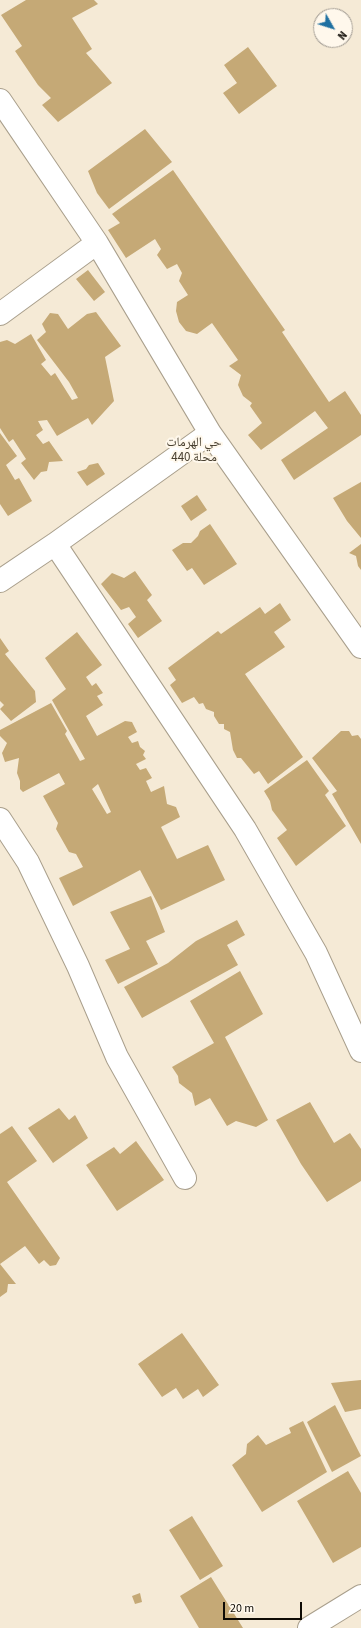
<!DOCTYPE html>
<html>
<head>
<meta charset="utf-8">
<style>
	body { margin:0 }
	#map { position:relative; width:361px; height:1628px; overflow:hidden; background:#f5ead6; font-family:"Source Sans 3",sans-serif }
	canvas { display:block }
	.north { position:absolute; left:313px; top:8px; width:40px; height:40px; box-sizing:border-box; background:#fff8ec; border:1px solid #9f9990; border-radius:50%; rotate:129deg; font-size:11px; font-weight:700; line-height:16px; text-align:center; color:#0e0b05 }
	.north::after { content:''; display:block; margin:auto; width:14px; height:18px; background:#1f70a1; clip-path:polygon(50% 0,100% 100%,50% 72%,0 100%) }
	.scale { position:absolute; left:223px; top:1602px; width:79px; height:18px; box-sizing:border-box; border:2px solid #0e0b05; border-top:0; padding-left:5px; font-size:12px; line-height:14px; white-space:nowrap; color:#0e0b05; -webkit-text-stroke:3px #fff8ec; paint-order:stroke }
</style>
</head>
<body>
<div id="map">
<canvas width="361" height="1628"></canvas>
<div class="north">N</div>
<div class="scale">20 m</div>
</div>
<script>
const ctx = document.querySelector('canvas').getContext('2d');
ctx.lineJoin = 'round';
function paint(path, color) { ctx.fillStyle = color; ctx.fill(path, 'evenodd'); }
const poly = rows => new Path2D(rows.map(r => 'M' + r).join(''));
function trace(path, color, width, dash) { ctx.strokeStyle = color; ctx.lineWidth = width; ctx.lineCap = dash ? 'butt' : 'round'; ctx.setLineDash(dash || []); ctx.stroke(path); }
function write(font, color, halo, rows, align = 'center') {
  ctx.font = font + ' "Source Sans 3","Noto Naskh Arabic",sans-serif'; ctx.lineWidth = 4; ctx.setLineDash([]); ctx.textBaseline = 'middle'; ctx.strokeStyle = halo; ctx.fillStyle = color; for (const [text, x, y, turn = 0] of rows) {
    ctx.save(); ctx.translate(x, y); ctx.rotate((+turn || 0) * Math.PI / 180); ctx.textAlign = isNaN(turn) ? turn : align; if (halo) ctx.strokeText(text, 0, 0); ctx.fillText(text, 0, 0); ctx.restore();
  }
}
paint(poly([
	[26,0,94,0,98,4,72,18,92,49,86,53,112,83,58,122,42,105,51,98,38,85,15,51,22,46,1,15],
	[248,47,277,86,239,114,223,93,237,83,224,65],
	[145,129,172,162,109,209,97,193,88,171],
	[173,170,285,330,282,332,329,402,345,391,361,415,361,435,294,480,281,460,328,428,315,411,261,450,248,435,262,423,250,406,252,403,243,396,238,385,241,375,229,366,238,360,212,323,197,334,186,331,179,322,176,311,177,302,188,295,179,281,182,273,177,264,167,269,157,255,161,249,155,239,126,258,108,230,120,223,112,214],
	[88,270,105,292,94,301,76,279],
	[96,312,121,346,105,357,114,401,92,425,88,418,57,436,47,420,38,421,43,430,36,435,43,444,49,441,63,461,49,462,47,471,41,472,34,480,21,463,26,459,13,439,9,442,0,428,0,342,7,340,15,344,31,334,46,360,41,364,51,376,55,373,72,400,78,398,69,382,37,340,46,332,42,324,50,313,58,314,68,329,87,314],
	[0,433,17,456,6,465,15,480,19,478,32,501,8,516,0,504],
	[98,463,105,474,87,486,77,472,86,469,89,465],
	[361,482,361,538,347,521,333,498],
	[197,495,207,510,191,521,181,506],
	[210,524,237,564,204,585,192,568,187,571,172,550,183,543,191,543,198,536,200,531],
	[361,544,361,570,358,566,356,556,349,553],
	[135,571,152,595,147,600,162,621,138,638,128,624,136,617,129,607,121,610,101,584,112,573,124,578],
	[280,603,291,620,274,632,285,647,245,674,303,757,268,784,259,771,254,774,241,758,237,758,233,750,230,732,224,729,224,724,219,724,214,716,214,712,206,709,203,703,199,704,194,697,182,703,170,685,176,680,168,668,218,631,221,634,260,607,265,614],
	[77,632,102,665,86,677,92,686,96,683,103,693,97,696,103,705,86,716,97,736,125,721,132,722,137,732,128,737,132,743,138,741,140,747,145,751,143,755,146,759,136,764,140,770,146,768,152,778,146,781,151,792,164,786,167,804,176,807,180,817,161,827,177,859,208,845,225,880,161,910,140,870,73,906,59,878,83,867,76,854,69,852,56,829,58,823,43,796,65,784,59,773,23,792,20,789,20,781,17,773,19,758,5,762,2,753,7,743,0,736,0,730,51,703,67,731,65,734,80,761,85,759,52,700,66,689,45,658],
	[98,784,111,812,107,814,92,789],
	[0,638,9,651,5,654,35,691,36,702,11,721,0,709,4,705,0,701],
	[341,731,349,731,352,736,358,735,361,739,361,844,332,794,337,791,312,758],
	[307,760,329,791,325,795,346,826,296,866,277,838,287,830,272,810,270,801,264,791],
	[151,896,165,932,146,941,158,964,118,984,105,960,130,949,110,912],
	[237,920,245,935,227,945,238,965,142,1018,124,987,168,963,196,941],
	[240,971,263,1014,225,1037,268,1120,256,1127,236,1121,227,1126,210,1098,195,1106,192,1093,179,1083,178,1076,172,1067,214,1043,190,1001],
	[310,1102,334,1143,350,1133,361,1149,361,1181,327,1202,301,1164,276,1120],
	[59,1108,69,1120,75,1115,88,1138,53,1163,28,1128],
	[12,1126,37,1161,7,1182,60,1258,56,1265,50,1266,44,1260,39,1264,25,1246,0,1264,0,1134],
	[136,1141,164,1180,117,1211,86,1165,114,1147,120,1154],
	[0,1264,16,1284,8,1284,7,1292,0,1297],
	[182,1333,219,1385,203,1397,198,1389,183,1399,176,1388,162,1397,138,1364],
	[361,1380,361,1409,345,1412,331,1383],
	[335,1405,361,1456,332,1472,307,1422],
	[303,1421,327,1472,262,1512,232,1465,246,1454,247,1444,258,1435,266,1445,291,1433,289,1428],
	[348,1471,361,1493,361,1547,333,1563,297,1501],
	[192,1516,223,1566,200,1580,169,1530],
	[211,1577,243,1628,199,1628,180,1596],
	[140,1593,142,1602,135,1604,132,1596]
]), '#c5a976');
const minor = poly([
	[0,100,97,243,210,433,361,647],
	[0,314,97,243],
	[55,544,245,829,316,953,361,1051],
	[0,581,55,544,210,433],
	[0,819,28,862,78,966,117,1057,185,1178],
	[309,1628,361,1596]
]);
trace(minor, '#a99f8c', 24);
trace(minor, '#fff', 22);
write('13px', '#494030', '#fff8ec', [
	["حي الهرمات",194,443],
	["محلة 440",194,458]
]);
</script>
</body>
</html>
